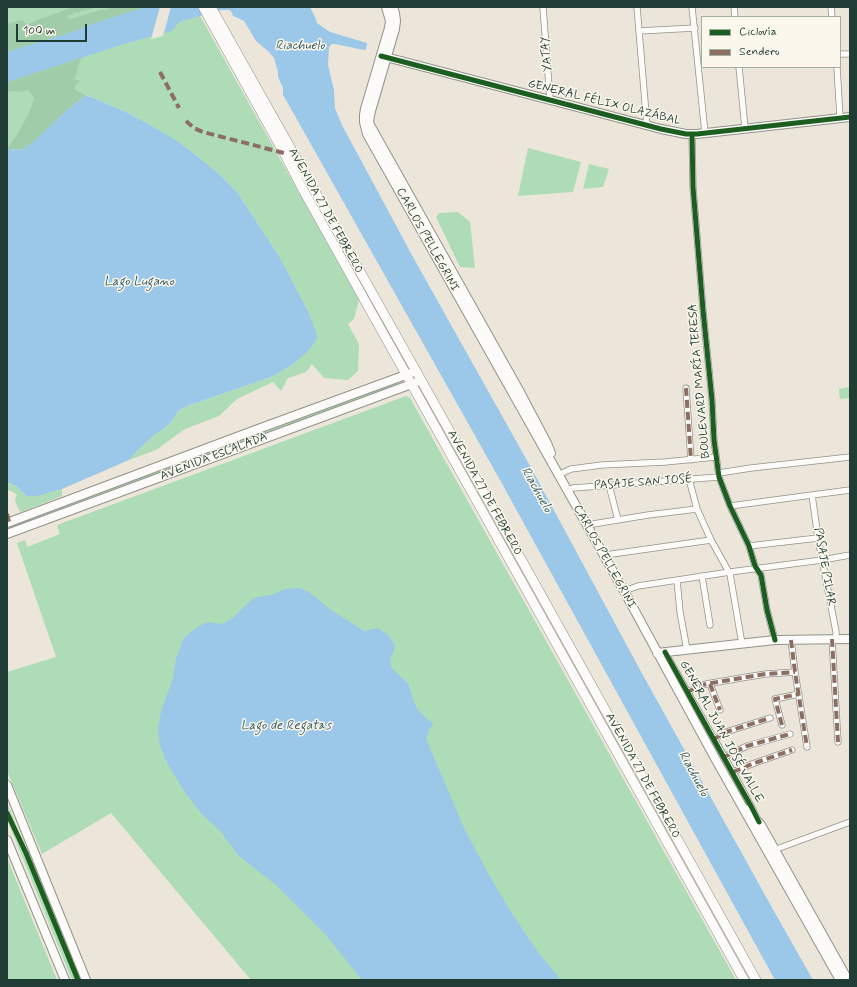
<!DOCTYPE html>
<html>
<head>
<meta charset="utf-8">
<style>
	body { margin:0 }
	#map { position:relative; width:857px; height:987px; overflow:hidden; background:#ebe6d9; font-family:Mynerve,sans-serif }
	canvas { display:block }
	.frame { position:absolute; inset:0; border:8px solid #1f3d34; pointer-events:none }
	.legend { position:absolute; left:701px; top:16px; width:140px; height:52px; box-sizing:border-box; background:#fbf7ec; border:1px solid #a3ada2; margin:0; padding:5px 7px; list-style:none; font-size:12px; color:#1f3d34 }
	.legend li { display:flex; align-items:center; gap:8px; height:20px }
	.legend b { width:20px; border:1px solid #a3ada2 }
	.scale { position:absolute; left:16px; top:24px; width:71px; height:18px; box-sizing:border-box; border:2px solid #1f3d34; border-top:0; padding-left:5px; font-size:12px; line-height:14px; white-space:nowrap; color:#1f3d34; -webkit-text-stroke:3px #fbf7ec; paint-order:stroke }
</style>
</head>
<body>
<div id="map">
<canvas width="857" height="987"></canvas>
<div class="frame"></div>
<ul class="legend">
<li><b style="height:5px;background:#1b5e20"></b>Ciclovía</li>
<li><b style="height:5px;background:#8d6e63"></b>Sendero</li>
</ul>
<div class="scale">100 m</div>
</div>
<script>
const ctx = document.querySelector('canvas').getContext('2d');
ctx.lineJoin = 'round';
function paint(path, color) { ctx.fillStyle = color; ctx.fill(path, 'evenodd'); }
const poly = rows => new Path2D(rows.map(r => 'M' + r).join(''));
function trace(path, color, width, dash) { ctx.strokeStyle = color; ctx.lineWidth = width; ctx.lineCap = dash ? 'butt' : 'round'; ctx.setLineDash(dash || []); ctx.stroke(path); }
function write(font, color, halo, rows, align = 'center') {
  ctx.font = font + ' Mynerve,sans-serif'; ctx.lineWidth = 3; ctx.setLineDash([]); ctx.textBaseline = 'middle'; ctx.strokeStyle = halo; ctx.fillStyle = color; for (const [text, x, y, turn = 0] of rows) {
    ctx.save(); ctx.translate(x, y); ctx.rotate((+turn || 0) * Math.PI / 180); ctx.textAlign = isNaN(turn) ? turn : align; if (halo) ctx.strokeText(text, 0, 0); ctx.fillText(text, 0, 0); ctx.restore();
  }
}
paint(poly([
	[7,7,192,7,200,16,359,300,354,319,348,324,359,344,358,371,348,380,324,378,312,364,306,372,288,378,281,391,273,382,237,399,219,416,185,429,156,450,129,460,136,452,153,436,162,430,172,421,179,410,190,405,271,377,292,365,317,339,317,334,308,311,279,256,237,192,218,173,197,156,152,126,124,111,86,95,76,90,74,79,77,74,78,67,80,59,27,88,34,98,29,112,20,129,7,149],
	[528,148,581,162,573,192,518,196],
	[589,164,609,169,603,187,583,189],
	[458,212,470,222,475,268,460,267,436,217,439,213],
	[398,381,399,382,399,383,397,385,16,528,15,527,19,522],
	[850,387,850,398,840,399,839,389],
	[406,396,410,398,736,980,251,980,111,813,42,854,7,771,7,672,56,657,17,543,25,540,27,547,60,534,57,525],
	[7,482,16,486,26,496,38,496,62,489,62,496,21,512,18,508,15,500,17,495,12,491,7,490],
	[7,803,79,980,72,980,7,819],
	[7,858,57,980,7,980]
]), '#addcb6');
paint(poly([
	[73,7,99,7,81,11,79,13,75,12,72,15,68,15,67,17,71,19,100,10,105,10,114,7,145,7,86,26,79,30,7,52,7,24,22,20,25,23,28,24,40,19,49,16],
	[81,58,78,67,77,74,74,79,80,81,75,86,76,90,86,95,65,112,34,142,22,150,7,149,20,129,29,112,34,98,28,90,21,92,15,91,7,92,7,82]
]), '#a1cca9');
paint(poly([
	[145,7,310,7,315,17,317,23,330,32,367,43,366,50,359,49,335,44,332,44,329,47,328,65,334,90,335,108,342,125,413,257,529,464,639,668,770,904,813,980,775,980,500,480,286,100,283,95,283,88,278,77,278,72,274,58,269,52,256,41,244,21,238,18,233,16,232,13,230,10,221,10,179,22,172,31,124,44,7,82,7,52,79,30,86,26],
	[86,95,124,111,152,126,177,141,197,156,218,173,237,192,279,256,286,269,308,311,317,334,317,339,308,351,292,365,271,377,190,405,179,410,172,421,162,430,153,436,136,452,129,460,62,489,38,496,26,496,16,486,7,482,7,149,22,150,33,142,65,112],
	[299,588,309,592,318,599,328,608,364,631,378,628,388,635,395,645,394,652,390,658,391,667,409,685,413,700,418,710,428,720,432,722,433,725,429,730,426,739,465,830,488,873,511,912,537,951,561,980,362,980,325,934,276,885,238,855,221,832,201,813,186,794,167,763,160,746,158,729,161,711,173,679,176,659,184,638,196,628,207,622,223,624,234,617,244,607,254,598,274,594,285,589]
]), '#9bc8e8');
paint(poly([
	[160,7,171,7,163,36,151,39]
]), '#ebe6d9');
const street = poly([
	[543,7,550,100],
	[637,7,647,126],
	[692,7,705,133],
	[734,7,735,17],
	[831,7,832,17],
	[639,31,695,28],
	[840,54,850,54],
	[739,67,745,128],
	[837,67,840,118],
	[692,134,693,187,703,310,712,400,714,440,719,477,730,506,749,546,755,566,761,575,767,610,775,640],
	[686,388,691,460],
	[719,473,751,468,850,457],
	[558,475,571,469,602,465,665,462,716,457],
	[689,479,697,509,711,540,730,574,742,644],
	[609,485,618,520],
	[567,491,573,488,719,477],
	[812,495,818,538,836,632,836,639],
	[730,506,812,495,850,490],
	[587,526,593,524,648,515,697,509],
	[749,546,818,538],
	[604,556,612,554,711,540],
	[702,576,710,625],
	[677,580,680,612,687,650],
	[624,591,638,586,730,572,822,560,850,555],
	[832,639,838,742],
	[791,640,795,672,807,747],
	[665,652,733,772,752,808,757,818],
	[710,684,720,710],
	[688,692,697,687,706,684,747,677,766,674,795,672],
	[782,725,775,699,799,694],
	[714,739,726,732,770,718],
	[724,757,747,746,790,734],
	[733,772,752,764,792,750],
	[774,850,850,822]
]);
const secondary = poly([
	[386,7,390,21,389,28,365,109,364,115,364,122,367,134,624,591,716,760,840,980],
	[393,7,395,13,396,21,395,29,371,111,369,121,370,125,520,392,547,443,551,453],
	[382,56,661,129,686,134,697,134,850,117],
	[7,523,258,429,411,373],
	[7,534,417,382],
	[657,653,775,640,850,639],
	[7,785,86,980],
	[747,810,761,825,848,980],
	[7,840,65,980]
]);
const primary = poly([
	[203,7,284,153,301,186,744,980],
	[211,7,416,371,756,980]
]);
trace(street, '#91938b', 7);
trace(secondary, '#91938b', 10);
trace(primary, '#91938b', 10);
trace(street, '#fcfbf9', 5.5);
trace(secondary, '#fcfbf9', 8);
trace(primary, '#fcfbf9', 9);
trace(poly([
	[160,72,179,108],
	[186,121,194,128,203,132,284,153],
	[686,388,691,460],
	[7,514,9,522],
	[832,639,838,742],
	[791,640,795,672,807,747],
	[710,684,720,710],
	[688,692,697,687,706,684,747,677,766,674,795,672],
	[782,725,775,699,799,694],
	[714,739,726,732,770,718],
	[724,757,747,746,790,734],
	[733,772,752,764,792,750]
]), '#8d6e63', 4, [8, 4]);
trace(poly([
	[381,56,661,129,686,134,697,134,850,117],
	[692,134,693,187,703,310,712,400,714,440,719,477,730,506,749,546,755,566,761,575,767,610,775,640],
	[665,652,752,808,759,822],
	[7,813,26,853,78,980]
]), '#1b5e20', 5);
write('12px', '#1f3d34', '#fbf7ec', [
	["YATAY",547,54,-95],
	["GENERAL FÉLIX OLAZÁBAL",604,103,14],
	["AVENIDA 27 DE FEBRERO",325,211,61],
	["CARLOS PELLEGRINI",427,240,61],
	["BOULEVARD MARÍA TERESA",700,381,-95],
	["AVENIDA ESCALADA",214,457,-21],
	["PASAJE SAN JOSÉ",643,483,-4],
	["AVENIDA 27 DE FEBRERO",484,493,61],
	["CARLOS PELLEGRINI",604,557,61],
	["PASAJE PILAR",824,567,80],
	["GENERAL JUAN JOSÉ VALLE",721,732,61],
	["AVENIDA 27 DE FEBRERO",642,776,61]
]);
write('italic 13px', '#365c63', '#fbf7ec', [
	["Riachuelo",300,46],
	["Lago Lugano",139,282],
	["Riachuelo",536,490,61],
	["Lago de Regatas",286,726],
	["Riachuelo",693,774,62]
]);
</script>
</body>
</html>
